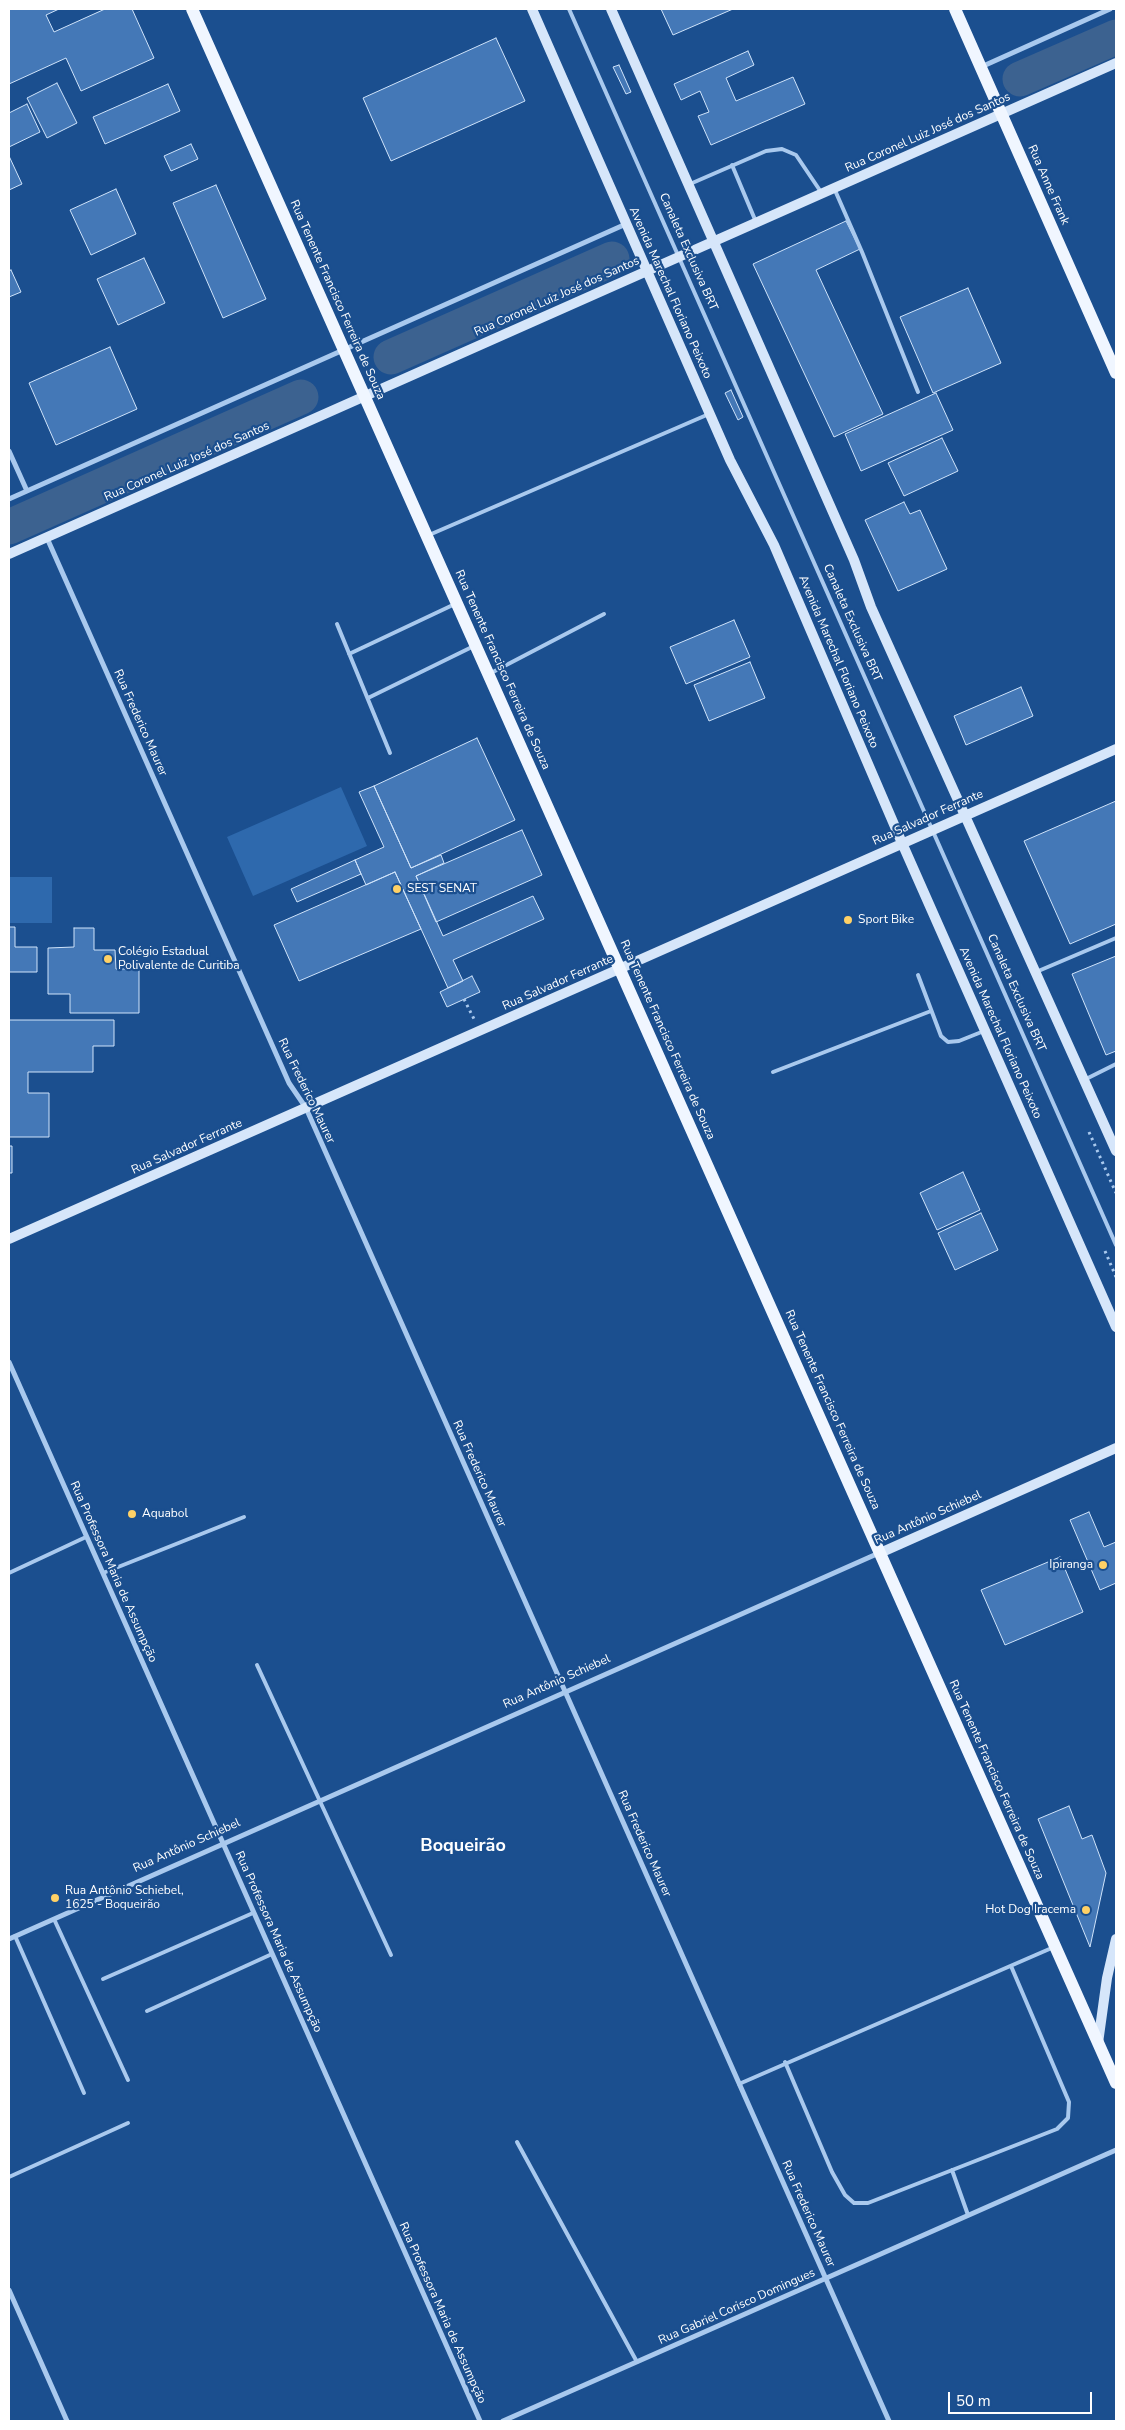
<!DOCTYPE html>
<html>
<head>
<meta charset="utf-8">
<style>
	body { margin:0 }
	#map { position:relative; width:1125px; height:2430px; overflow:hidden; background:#1b4f8f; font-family:"Nunito Sans",sans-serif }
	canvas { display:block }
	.frame { position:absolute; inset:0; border:10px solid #fff; pointer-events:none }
	.scale { position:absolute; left:948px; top:2392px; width:144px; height:22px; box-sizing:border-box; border:2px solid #fff; border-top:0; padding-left:6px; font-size:15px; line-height:18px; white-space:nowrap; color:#fff; -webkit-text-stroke:4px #1b4f8f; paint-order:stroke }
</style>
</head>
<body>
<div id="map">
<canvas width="1125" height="2430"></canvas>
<div class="frame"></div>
<div class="scale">50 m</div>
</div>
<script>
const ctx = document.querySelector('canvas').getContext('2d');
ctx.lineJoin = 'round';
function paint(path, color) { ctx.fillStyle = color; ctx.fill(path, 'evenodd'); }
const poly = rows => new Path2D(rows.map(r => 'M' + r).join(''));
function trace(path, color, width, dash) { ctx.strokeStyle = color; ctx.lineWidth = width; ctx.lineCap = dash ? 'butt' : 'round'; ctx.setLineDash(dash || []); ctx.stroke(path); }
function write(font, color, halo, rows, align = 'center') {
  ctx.font = font + ' "Nunito Sans",sans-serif'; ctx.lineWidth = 4.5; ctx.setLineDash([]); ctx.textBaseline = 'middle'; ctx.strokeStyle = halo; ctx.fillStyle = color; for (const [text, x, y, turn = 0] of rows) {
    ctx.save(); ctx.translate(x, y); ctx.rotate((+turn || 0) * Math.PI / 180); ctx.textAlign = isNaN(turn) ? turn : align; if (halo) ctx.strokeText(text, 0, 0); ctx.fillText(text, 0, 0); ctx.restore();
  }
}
paint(poly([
	[341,787,367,846,253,896,227,837],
	[9,877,52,877,52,923,9,923]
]), '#2e69ad');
trace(poly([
	[1020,79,1116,37],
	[391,357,612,259],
	[9,527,301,397]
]), '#3c6290', 35);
const building = poly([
	[9,9,59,9,46,15,54,32,105,9,132,9,154,58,81,91,66,58,9,84,9,9],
	[661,9,733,9,673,35,661,9],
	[496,38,525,101,391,161,363,98,496,38],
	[748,51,754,65,726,78,736,101,793,77,805,104,711,145,698,116,709,112,700,91,681,100,674,84,748,51],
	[619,65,631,92,626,94,613,67,619,65],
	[57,83,77,123,47,138,27,98,57,83],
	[168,84,180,111,105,144,93,117,168,84],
	[27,104,40,132,9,147,9,113,27,104],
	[191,144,198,159,171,171,164,156,191,144],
	[9,156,22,184,9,190,9,156],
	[216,185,266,299,223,318,173,203,216,185],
	[116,189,136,234,91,255,70,210,116,189],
	[846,221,860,249,816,270,883,414,834,437,753,264,846,221],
	[144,258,165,303,118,325,97,279,144,258],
	[11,270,21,292,9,297,9,271,11,270],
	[968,288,1001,363,933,393,900,317,968,288],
	[110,347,137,409,56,445,29,383,110,347],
	[731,390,743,417,738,420,725,393,731,390],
	[936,393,953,430,861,471,845,434,936,393],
	[942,438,958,471,904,496,888,463,942,438],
	[904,502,910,514,920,510,947,569,898,591,865,520,904,502],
	[734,620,750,657,686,684,670,647,734,620],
	[750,662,765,698,709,721,694,685,750,662],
	[1021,687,1033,716,966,745,954,716,1021,687],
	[477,738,515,820,411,868,374,786,477,738],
	[374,786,411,868,441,855,444,863,416,876,443,936,533,896,544,919,453,960,463,981,448,988,395,872,366,885,355,860,384,847,359,792,374,786],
	[1116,801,1116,924,1070,944,1024,841,1116,801],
	[522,830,542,875,436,922,416,876,522,830],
	[355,860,361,874,297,902,291,889,355,860],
	[395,872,421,929,299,981,274,925,395,872],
	[9,927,15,927,15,947,37,947,37,972,9,972,9,927],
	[74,928,94,928,94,950,115,950,116,969,139,969,139,1013,70,1013,70,994,48,994,48,948,74,947,74,928],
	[1116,956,1116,1051,1106,1055,1072,974,1116,956],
	[472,976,480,992,447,1007,440,992,472,976],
	[9,1020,114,1020,114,1046,93,1046,93,1072,28,1072,28,1093,49,1093,49,1137,9,1137,9,1020],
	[9,1146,12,1146,12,1173,9,1173,9,1146],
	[963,1172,980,1210,937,1230,920,1193,963,1172],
	[981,1213,998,1250,955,1270,938,1233,981,1213],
	[1089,1512,1104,1547,1116,1542,1116,1583,1100,1590,1070,1520,1089,1512],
	[1060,1557,1083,1612,1005,1645,981,1590,1060,1557],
	[1069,1806,1082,1839,1092,1835,1106,1873,1090,1947,1038,1819,1069,1806]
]);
paint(building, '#4478b7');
trace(building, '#cfe3fa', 1);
trace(poly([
	[464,999,474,1019],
	[1089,1132,1116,1193],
	[1105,1251,1116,1277]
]), '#a9c9ee', 3, [2.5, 4]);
trace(poly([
	[569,9,1116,1245],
	[732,165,756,222],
	[690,184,766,151,782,149,796,155,821,192],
	[834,188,862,252,918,392],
	[429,535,709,414],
	[337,624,390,753],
	[349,654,455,604],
	[491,673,604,614],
	[368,698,474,646],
	[1036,972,1116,938],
	[918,975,941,1036,948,1042,959,1041,984,1031],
	[773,1072,931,1011],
	[1084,1080,1116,1064],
	[9,1573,86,1537],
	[103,1573,244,1517],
	[257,1665,391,1955],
	[54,1919,128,2080],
	[15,1936,84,2093],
	[103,1979,253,1913],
	[147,2011,272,1954],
	[785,2062,832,2172,845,2195,854,2203,868,2203,1057,2129,1068,2118,1069,2102,1011,1966],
	[739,2084,1054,1947],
	[517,2142,637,2362],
	[952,2170,968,2215],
	[9,2177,128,2123]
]), '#a9c9ee', 4);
trace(poly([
	[981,67,1110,9],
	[9,451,27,491],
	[9,499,626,224],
	[47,538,289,1083,306,1108,889,2421],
	[9,1362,480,2421],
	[9,1939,879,1553],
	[9,2290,67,2421],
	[503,2421,1116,2150]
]), '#a9c9ee', 5);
trace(poly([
	[532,9,730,460,774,545,902,843,1116,1327],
	[611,9,854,560,871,607,1116,1151],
	[9,554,1116,63],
	[9,1239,1116,749],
	[880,1553,1116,1448],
	[1098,2043,1107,1978,1116,1939]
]), '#d6e6fa', 10);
trace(poly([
	[192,9,1116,2083],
	[955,9,1116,373]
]), '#f0f6ff', 12);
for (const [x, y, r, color] of [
	[397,889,5,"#ffd166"],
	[848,920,5,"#ffd166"],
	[108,959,5,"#ffd166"],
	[132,1514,5,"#ffd166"],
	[1103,1565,5,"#ffd166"],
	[55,1898,5,"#ffd166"],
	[1086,1910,5,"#ffd166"]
]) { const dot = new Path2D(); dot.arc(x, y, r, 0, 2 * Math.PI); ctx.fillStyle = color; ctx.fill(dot); trace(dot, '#1b4f8f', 2); }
write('12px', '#fff', '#1b4f8f', [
	["Rua Coronel Luiz José dos Santos",928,133,-24],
	["Rua Anne Frank",1048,185,66],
	["Canaleta Exclusiva BRT",688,252,66],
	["Avenida Marechal Floriano Peixoto",670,293,66],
	["Rua Coronel Luiz José dos Santos",557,297,-24],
	["Rua Tenente Francisco Ferreira de Souza",337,300,66],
	["Rua Coronel Luiz José dos Santos",187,462,-24],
	["Canaleta Exclusiva BRT",852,623,66],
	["Avenida Marechal Floriano Peixoto",838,662,67],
	["Rua Tenente Francisco Ferreira de Souza",502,670,66],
	["Rua Frederico Maurer",140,723,66],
	["Rua Salvador Ferrante",928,818,-24],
	["Rua Salvador Ferrante",558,983,-24],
	["Canaleta Exclusiva BRT",1016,993,66],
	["Avenida Marechal Floriano Peixoto",1000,1033,66],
	["Rua Tenente Francisco Ferreira de Souza",667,1040,66],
	["Rua Frederico Maurer",306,1091,64],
	["Rua Salvador Ferrante",187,1147,-24],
	["Rua Tenente Francisco Ferreira de Souza",832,1410,66],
	["Rua Frederico Maurer",479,1474,66],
	["Rua Antônio Schiebel",928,1518,-24],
	["Rua Professora Maria de Assumpção",113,1572,66],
	["Rua Antônio Schiebel",557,1682,-24],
	["Rua Tenente Francisco Ferreira de Souza",996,1780,66],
	["Rua Frederico Maurer",644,1844,66],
	["Rua Antônio Schiebel",187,1846,-24],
	["Rua Professora Maria de Assumpção",278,1942,66],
	["Rua Frederico Maurer",808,2214,66],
	["Rua Gabriel Corisco Domingues",737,2307,-24],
	["Rua Professora Maria de Assumpção",442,2313,66]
]);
write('12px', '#fff', '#1b4f8f', [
	["SEST SENAT",407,889],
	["Sport Bike",858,920],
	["Colégio Estadual",118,952],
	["Polivalente de Curitiba",118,966],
	["Aquabol",142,1514],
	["Ipiranga",1093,1565,"right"],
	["Rua Antônio Schiebel,",65,1891],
	["1625 - Boqueirão",65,1905],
	["Hot Dog Iracema",1076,1910,"right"]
], 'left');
write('bold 18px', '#fff', '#1b4f8f', [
	["Boqueirão",463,1847]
]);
</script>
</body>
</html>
